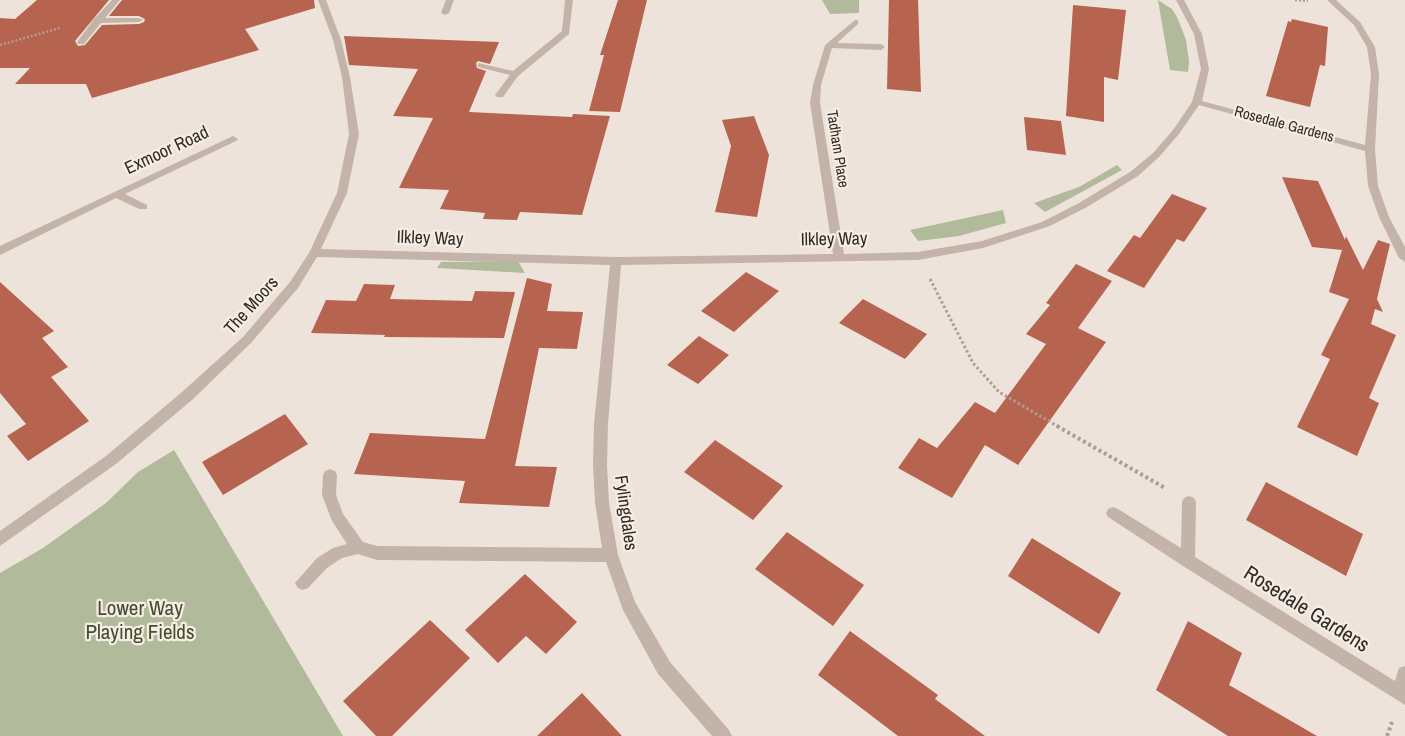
<!DOCTYPE html>
<html>
<head>
<meta charset="utf-8">
<style>
	body { margin:0 }
	canvas { display:block; background:#eee3da }
</style>
</head>
<body>
<canvas width="1405" height="736"></canvas>
<script>
const ctx = document.querySelector('canvas').getContext('2d');
ctx.lineJoin = 'round';
function paint(path, color) { ctx.fillStyle = color; ctx.fill(path, 'evenodd'); }
const poly = rows => new Path2D(rows.map(r => 'M' + r).join(''));
function trace(path, color, width, dash) { ctx.strokeStyle = color; ctx.lineWidth = width; ctx.lineCap = dash ? 'butt' : 'round'; ctx.setLineDash(dash || []); ctx.stroke(path); }
function write(font, color, halo, rows, align = 'center') {
  ctx.font = font + ' "Archivo Narrow",sans-serif'; ctx.lineWidth = 4.5; ctx.setLineDash([]); ctx.textBaseline = 'middle'; ctx.strokeStyle = halo; ctx.fillStyle = color; for (const [text, x, y, turn = 0] of rows) {
    ctx.save(); ctx.translate(x, y); ctx.rotate((+turn || 0) * Math.PI / 180); ctx.textAlign = isNaN(turn) ? turn : align; if (halo) ctx.strokeText(text, 0, 0); ctx.fillText(text, 0, 0); ctx.restore();
  }
}
paint(poly([
	[822,0,859,0,859,13,830,14],
	[1158,0,1172,9,1178,19,1186,40,1189,61,1188,72,1170,70],
	[1117,165,1122,170,1045,212,1034,203,1079,187],
	[1003,210,1006,223,959,236,918,241,910,230],
	[518,261,525,273,437,268,441,262],
	[174,450,343,736,0,736,0,573,43,548,106,503,138,472]
]), '#b2ba9c');
paint(poly([
	[37,0,109,0,75,41,78,46,85,45,102,25,139,24,144,22,145,19,139,16,109,16,122,0,314,0,315,8,245,29,259,50,92,98,86,84,15,84,30,68,0,68,0,18,15,19],
	[618,0,647,0,620,112,589,111,604,55,600,55],
	[889,0,918,0,921,92,887,89],
	[1073,5,1126,10,1118,80,1104,77,1104,122,1066,116],
	[1292,19,1328,27,1325,66,1320,65,1310,107,1266,96,1288,21,1291,22],
	[344,36,499,42,490,64,478,61,476,63,477,68,486,71,469,112,572,117,573,114,610,116,582,215,520,212,517,220,483,219,485,213,440,209,449,190,399,188,433,118,393,116,418,69,349,65],
	[754,116,769,155,757,217,715,212,731,146,722,120],
	[1024,117,1061,121,1066,155,1027,150],
	[1282,177,1318,181,1345,240,1346,236,1363,270,1378,240,1390,244,1377,299,1383,312,1375,309,1371,324,1396,335,1369,398,1379,403,1357,456,1297,427,1330,359,1321,355,1349,299,1329,292,1342,250,1312,247],
	[1172,194,1207,208,1184,242,1177,239,1144,288,1107,271,1134,235,1140,238],
	[1076,264,1112,281,1078,328,1106,342,1018,465,985,445,952,498,898,468,919,438,937,448,975,402,995,413,1046,344,1026,334,1050,305,1046,303],
	[746,272,779,291,734,332,701,311],
	[527,278,552,284,547,311,583,312,577,349,539,348,515,466,557,467,549,507,459,503,465,481,354,474,370,433,485,439],
	[0,282,54,331,42,338,68,367,51,377,89,421,28,461,7,436,26,424,0,393],
	[364,284,395,285,390,299,472,301,475,291,515,292,504,338,384,337,385,335,311,333,326,300,356,301],
	[863,299,927,334,905,359,839,323],
	[699,336,729,355,698,384,667,365],
	[285,414,308,444,223,495,202,462],
	[715,440,783,486,753,520,684,472],
	[1266,482,1363,534,1346,576,1246,520],
	[787,532,864,585,833,626,755,569],
	[1032,538,1121,593,1099,634,1008,576],
	[525,574,577,622,546,654,526,636,498,663,465,630],
	[430,620,470,658,392,736,376,736,343,701],
	[1188,621,1242,653,1229,685,1317,736,1228,736,1156,690],
	[850,631,938,695,935,699,985,736,898,736,818,675],
	[582,693,622,736,537,736]
]), '#b6644f');
trace(poly([
	[1295,0,1308,1],
	[0,45,60,28]
]), '#af9d92', 2.5, [2, 2]);
trace(poly([
	[930,279,973,363,999,392,1059,427]
]), '#af9d92', 3, [2.5, 2.5]);
trace(poly([
	[1057,426,1165,488],
	[1387,736,1392,722]
]), '#af9d92', 4, [3, 3]);
paint(poly([
	[112,0,120,0,105,18,139,18,143,20,139,22,101,23,84,44,78,44,77,42,94,19,112,0],
	[318,0,326,0,341,40,350,77,359,134,347,193,321,249,616,257,833,254,810,103,813,85,825,45,855,20,858,20,858,24,837,43,881,44,885,47,881,50,832,48,821,85,820,103,844,254,918,252,982,241,1042,222,1079,203,1130,172,1153,153,1173,130,1192,102,1201,69,1194,34,1176,0,1184,0,1202,34,1209,69,1202,101,1365,145,1371,74,1367,47,1354,25,1327,0,1336,0,1360,22,1375,47,1379,74,1375,149,1378,186,1389,217,1405,247,1405,262,1399,258,1379,217,1368,186,1365,151,1199,105,1179,134,1159,157,1138,176,1087,207,1050,226,983,248,918,260,621,265,608,424,607,465,609,503,618,555,635,602,670,662,729,730,732,736,712,736,658,674,623,610,606,562,377,560,358,554,342,558,327,568,308,588,303,590,298,588,295,583,317,558,333,548,347,544,332,521,322,495,323,475,325,471,330,469,335,471,337,475,336,495,343,514,363,542,377,546,602,548,595,503,593,465,594,424,610,265,317,257,298,288,251,343,192,400,116,464,0,546,0,531,106,456,182,392,243,337,290,282,309,253,337,193,349,134,342,77,333,40,318,0],
	[446,0,454,0,449,13,445,15,441,13,446,0],
	[565,0,573,0,569,34,518,76,503,97,497,97,495,95,510,75,478,67,478,63,513,71,562,31,565,0],
	[233,136,238,139,236,141,125,194,147,205,147,209,139,209,116,198,0,255,0,246,233,136],
	[1189,496,1194,498,1196,502,1195,557,1395,681,1399,668,1405,666,1405,705,1183,566,1108,517,1106,513,1108,509,1113,507,1118,509,1181,548,1182,502,1184,498,1189,496]
]), '#c4b3a8');
write('15px', '#322a27', '#f6eee5', [
	["Rosedale Gardens",1284,125,15],
	["Tadham Place",837,149,81]
]);
write('18px', '#322a27', '#f6eee5', [
	["Exmoor Road",167,151,-25],
	["Ilkley Way",430,239,2],
	["Ilkley Way",834,240,-1],
	["The Moors",252,306,-48],
	["Fylingdales",625,513,82]
]);
write('21px', '#434d2e', '#f6eee5', [
	["Lower Way",140,609],
	["Playing Fields",140,633]
]);
write('21px', '#322a27', '#f6eee5', [
	["Rosedale Gardens",1306,610,32]
]);
</script>
</body>
</html>
